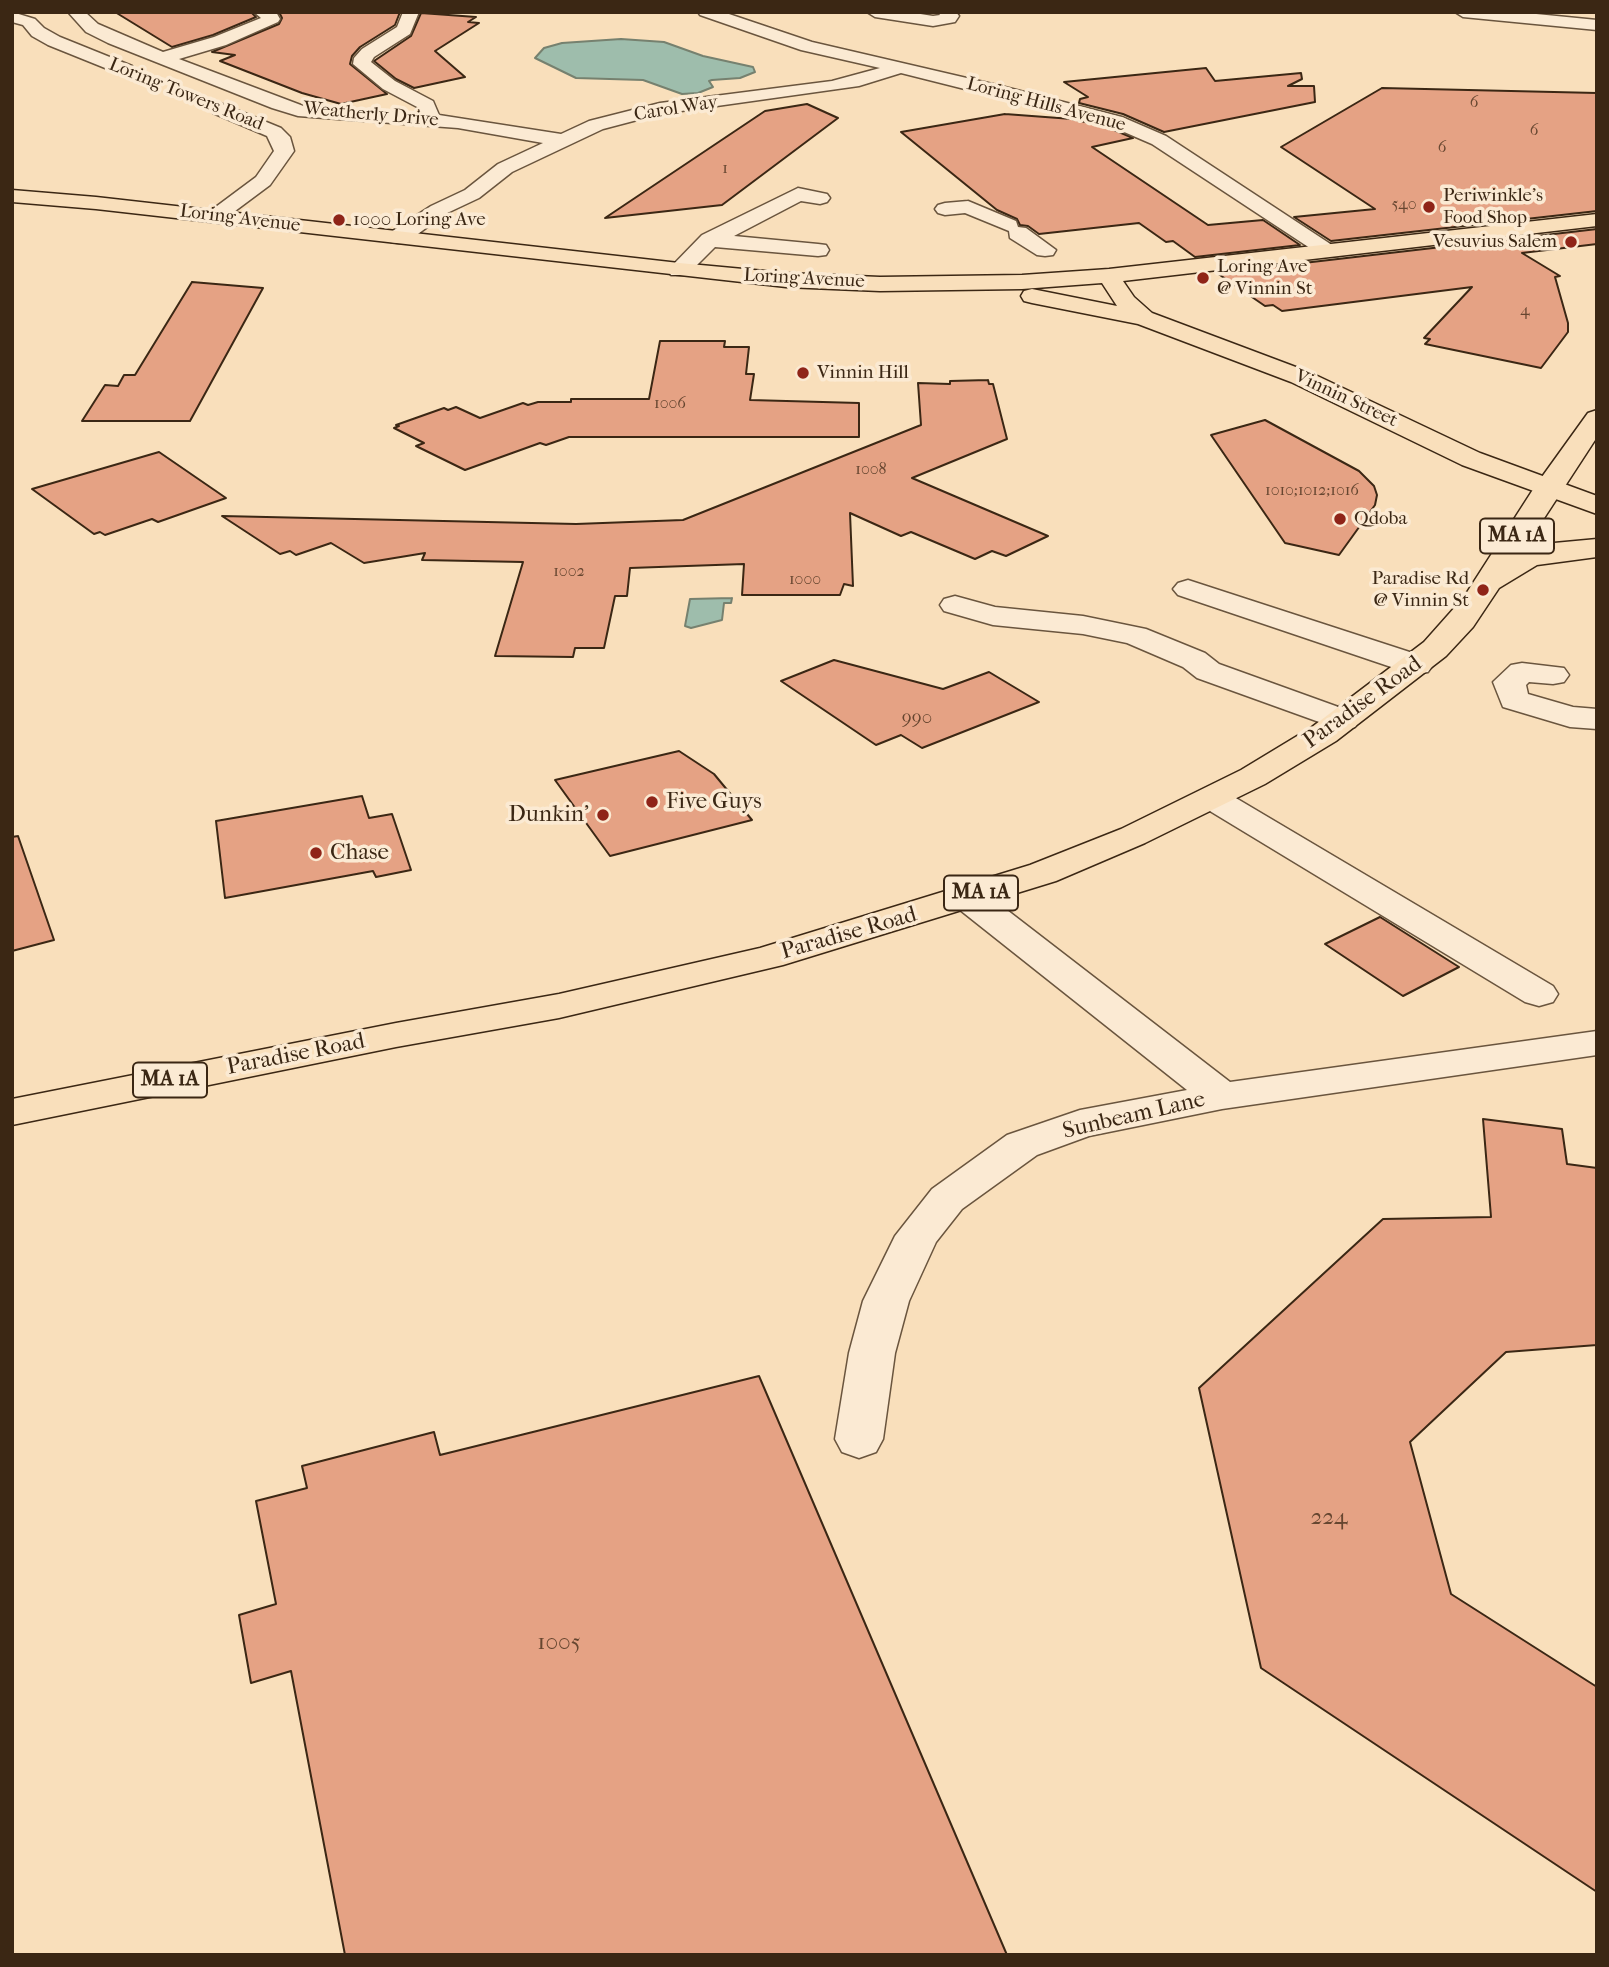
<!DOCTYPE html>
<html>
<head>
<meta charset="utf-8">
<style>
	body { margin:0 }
	#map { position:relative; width:1609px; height:1967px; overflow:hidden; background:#f9dfbb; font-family:"IM FELL French Canon",serif }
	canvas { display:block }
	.frame { position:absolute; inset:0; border:14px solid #3b2714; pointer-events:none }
</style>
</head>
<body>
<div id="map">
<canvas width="1609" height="1967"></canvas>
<div class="frame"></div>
</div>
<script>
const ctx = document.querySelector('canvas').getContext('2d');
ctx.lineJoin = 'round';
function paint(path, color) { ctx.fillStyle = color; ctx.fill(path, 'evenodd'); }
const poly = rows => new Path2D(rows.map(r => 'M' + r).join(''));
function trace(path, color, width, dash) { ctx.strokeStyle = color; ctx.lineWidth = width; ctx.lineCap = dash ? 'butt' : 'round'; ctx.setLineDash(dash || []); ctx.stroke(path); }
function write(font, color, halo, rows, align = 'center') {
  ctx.font = font + ' "IM FELL French Canon",serif'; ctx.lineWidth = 7; ctx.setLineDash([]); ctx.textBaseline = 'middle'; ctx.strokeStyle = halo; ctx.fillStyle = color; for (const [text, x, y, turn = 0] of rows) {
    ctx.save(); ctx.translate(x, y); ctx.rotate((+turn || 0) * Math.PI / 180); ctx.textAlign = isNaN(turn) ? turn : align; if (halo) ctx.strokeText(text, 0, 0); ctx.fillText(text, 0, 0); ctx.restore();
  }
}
const water = poly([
	[621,39,664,42,703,56,753,67,755,72,740,78,712,80,709,81,713,87,698,93,682,94,643,80,576,78,535,58,544,48,562,43,621,39],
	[732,598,731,603,724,603,722,620,691,628,685,626,690,599,732,598]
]);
paint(water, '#9ebdac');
trace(water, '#76816f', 2);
const building = poly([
	[115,12,251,12,256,17,213,35,172,47,115,12],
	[279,12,400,12,395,25,360,47,352,56,350,64,387,94,341,104,302,93,220,61,235,55,212,52,279,24,282,18,279,12],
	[421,13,476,17,468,22,479,23,435,51,465,77,414,88,396,79,374,61,411,36,421,13],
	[1206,68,1215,81,1301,73,1302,79,1288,86,1314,86,1315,102,1164,132,1123,114,1079,103,1080,99,1088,97,1064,82,1206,68],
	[1382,88,1597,93,1597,211,1331,241,1294,217,1375,209,1281,147,1382,88],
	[807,104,838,118,722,205,605,218,765,111,807,104],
	[1005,114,1072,119,1107,127,1133,138,1092,147,1208,225,1263,220,1300,245,1195,257,1173,241,1166,242,1139,223,1039,234,1028,226,1020,225,1017,219,997,210,901,132,1005,114],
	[1597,229,1597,244,1522,253,1560,276,1555,277,1568,323,1568,332,1541,368,1425,344,1430,339,1424,338,1472,287,1282,311,1273,305,1265,306,1217,273,1597,229],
	[192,282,263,288,190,421,82,421,105,385,118,386,124,375,135,375,192,282],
	[660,341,725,341,724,347,749,347,746,374,754,374,750,400,859,403,859,437,569,437,546,445,540,443,465,470,416,446,424,443,394,428,399,426,396,425,444,408,448,410,456,407,480,418,523,403,528,405,538,402,571,402,571,399,649,399,660,341],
	[988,380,989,384,993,384,1007,439,912,478,1048,536,1006,556,992,551,975,559,911,532,901,536,850,513,853,586,844,584,840,595,742,595,744,564,630,568,627,596,615,596,604,648,575,648,573,657,495,656,523,562,422,560,425,553,364,563,331,543,296,555,290,551,280,554,222,516,576,524,683,520,921,425,918,383,950,384,950,381,988,380],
	[1265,420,1359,471,1374,486,1377,495,1375,505,1339,555,1285,543,1211,435,1265,420],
	[159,452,226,498,158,522,152,519,105,535,100,532,94,534,32,489,159,452],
	[834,660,943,689,989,672,1039,702,922,748,901,735,876,745,781,681,834,660],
	[679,751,714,774,752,820,610,856,555,780,679,751],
	[362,796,369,818,392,814,411,870,376,877,373,871,225,898,216,821,362,796],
	[18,836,54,940,12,951,12,837,18,836],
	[1380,917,1459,967,1403,996,1325,944,1380,917],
	[1483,1119,1562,1129,1567,1164,1597,1168,1597,1345,1506,1352,1410,1442,1451,1594,1597,1687,1597,1892,1261,1668,1199,1388,1383,1219,1491,1217,1483,1119],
	[759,1376,1007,1955,345,1955,291,1671,251,1683,239,1615,276,1604,256,1501,307,1488,302,1466,434,1432,440,1455,759,1376]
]);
paint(building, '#e5a284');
trace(building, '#3b2714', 2);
const minor = poly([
	[12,12,35,19,44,28,60,37,132,66,135,70,132,74,120,74,48,45,32,36,23,25,12,22,12,12],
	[68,12,85,12,98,24,163,52,214,37,261,18,254,12,276,12,280,19,278,22,226,45,179,59,306,107,421,114,419,108,383,89,353,64,354,58,362,49,397,27,403,12,419,12,410,34,374,57,371,62,395,81,433,101,439,115,561,134,589,121,660,103,832,81,880,68,801,50,700,15,698,12,723,12,812,42,1001,86,1122,117,1166,136,1341,251,1338,256,1322,256,1152,144,1108,125,901,73,859,86,660,114,603,129,512,172,479,198,445,214,407,242,399,243,391,242,388,237,391,232,431,206,465,190,498,164,543,143,458,128,298,116,272,108,108,43,86,32,68,12],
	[867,12,908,12,933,16,940,15,938,12,956,12,959,16,955,22,933,26,875,17,867,12],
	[1455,12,1516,12,1597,20,1597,30,1463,17,1455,12],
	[220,103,281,128,290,137,294,151,270,185,223,220,216,222,209,220,206,216,209,212,256,177,274,151,267,136,213,113,211,109,213,105,220,103],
	[798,188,827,194,830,198,827,202,820,204,801,201,734,236,818,244,826,245,829,250,826,255,818,256,715,247,687,275,671,275,668,270,702,235,798,188],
	[968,201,1016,221,1018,227,1026,228,1056,250,1053,255,1045,256,1037,255,1010,238,1009,231,965,213,945,215,938,213,935,209,938,205,945,203,968,201],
	[1188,580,1428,658,1433,665,1428,672,1417,674,1406,672,1178,595,1173,589,1178,583,1188,580],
	[955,596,995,607,1083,616,1146,629,1205,653,1219,664,1355,713,1360,720,1355,727,1344,730,1333,727,1197,678,1183,667,1127,643,1083,634,993,625,944,611,940,605,944,599,955,596],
	[1522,663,1564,668,1569,675,1564,682,1553,684,1529,682,1526,685,1528,694,1573,707,1597,709,1597,729,1570,727,1503,707,1493,682,1511,665,1522,663],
	[1212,788,1224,791,1553,986,1558,994,1553,1002,1539,1006,1525,1002,1200,805,1195,798,1200,791,1212,788],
	[968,887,981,890,1230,1082,1597,1031,1597,1055,1222,1109,1089,1136,1037,1155,962,1209,936,1242,909,1301,895,1353,883,1439,876,1452,859,1458,842,1452,835,1439,849,1353,863,1301,895,1236,932,1189,1007,1135,1080,1110,1187,1090,955,906,950,898,955,890,968,887]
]);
const major = poly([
	[12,190,96,197,679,263,786,273,880,277,1022,275,1109,269,1597,214,1597,226,1123,281,1134,297,1152,313,1309,372,1480,453,1597,496,1597,514,1462,465,1291,382,1138,324,1032,303,1024,301,1021,296,1024,291,1032,289,1117,306,1102,283,1022,289,880,291,786,287,96,209,12,202,12,190]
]);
const highway = poly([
	[1597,410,1597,437,1522,552,1554,543,1597,539,1597,557,1537,565,1499,588,1473,627,1446,656,1336,741,1265,784,1145,843,1056,881,783,965,559,1018,396,1047,12,1125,12,1099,396,1023,559,994,760,948,1030,865,1121,829,1241,770,1312,727,1424,642,1464,597,1534,488,1588,413,1597,410]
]);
trace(minor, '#6a553e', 3);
trace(major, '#3b2714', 3);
trace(highway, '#3b2714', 3);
paint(minor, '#fbead3');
paint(major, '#f9dfbb');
paint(highway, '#f9dfbb');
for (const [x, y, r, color] of [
	[1429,207,7,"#8f2418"],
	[339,220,7,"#8f2418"],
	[1571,242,7,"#8f2418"],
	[1203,278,7,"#8f2418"],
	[803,373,7,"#8f2418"],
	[1340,519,7,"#8f2418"],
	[1483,590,7,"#8f2418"],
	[652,802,7,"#8f2418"],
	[603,815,7,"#8f2418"],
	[316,853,7,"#8f2418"]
]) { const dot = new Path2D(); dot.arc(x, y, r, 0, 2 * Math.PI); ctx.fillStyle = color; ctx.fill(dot); trace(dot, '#fbead3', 2.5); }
write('16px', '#664630', null, [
	["6",1474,103],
	["6",1534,131],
	["6",1442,148],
	["1",725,169],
	["540",1404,205],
	["4",1525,311],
	["1006",670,404],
	["1008",871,470],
	["1010;1012;1016",1312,491],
	["1002",569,572],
	["1000",805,580]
]);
write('19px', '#3b2714', '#fbead3', [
	["Loring Towers Road",186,95,22],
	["Loring Hills Avenue",1046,105,15],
	["Carol Way",676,109,-9],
	["Weatherly Drive",371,115,5],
	["Loring Avenue",240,219,7],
	["Loring Avenue",804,279,3],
	["Vinnin Street",1346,399,25]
]);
write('19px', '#3b2714', '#fbead3', [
	["Periwinkle's",1443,196],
	["Food Shop",1443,218],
	["1000 Loring Ave",353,220],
	["Vesuvius Salem",1557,242,"right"],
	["Loring Ave",1217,267],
	["@ Vinnin St",1217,289],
	["Vinnin Hill",817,373],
	["Qdoba",1354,519],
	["Paradise Rd",1469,579,"right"],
	["@ Vinnin St",1469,601,"right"]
], 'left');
write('19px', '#664630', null, [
	["990",917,718]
]);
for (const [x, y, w] of [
	[1517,536,74],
	[981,893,74],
	[170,1080,74]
]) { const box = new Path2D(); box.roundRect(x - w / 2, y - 17.5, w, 35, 5); ctx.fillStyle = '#fbead3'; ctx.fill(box); trace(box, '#3b2714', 2); }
write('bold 21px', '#3b2714', null, [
	["MA 1A",1517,536],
	["MA 1A",981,893],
	["MA 1A",170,1080]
]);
write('23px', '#3b2714', '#fbead3', [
	["Paradise Road",1363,703,-36],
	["Paradise Road",849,934,-16],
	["Paradise Road",296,1055,-11],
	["Sunbeam Lane",1134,1116,-13]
]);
write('23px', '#3b2714', '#fbead3', [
	["Five Guys",666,802],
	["Dunkin'",589,815,"right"],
	["Chase",330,853]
], 'left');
write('23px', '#664630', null, [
	["224",1329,1518],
	["1005",559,1643]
]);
</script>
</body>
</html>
